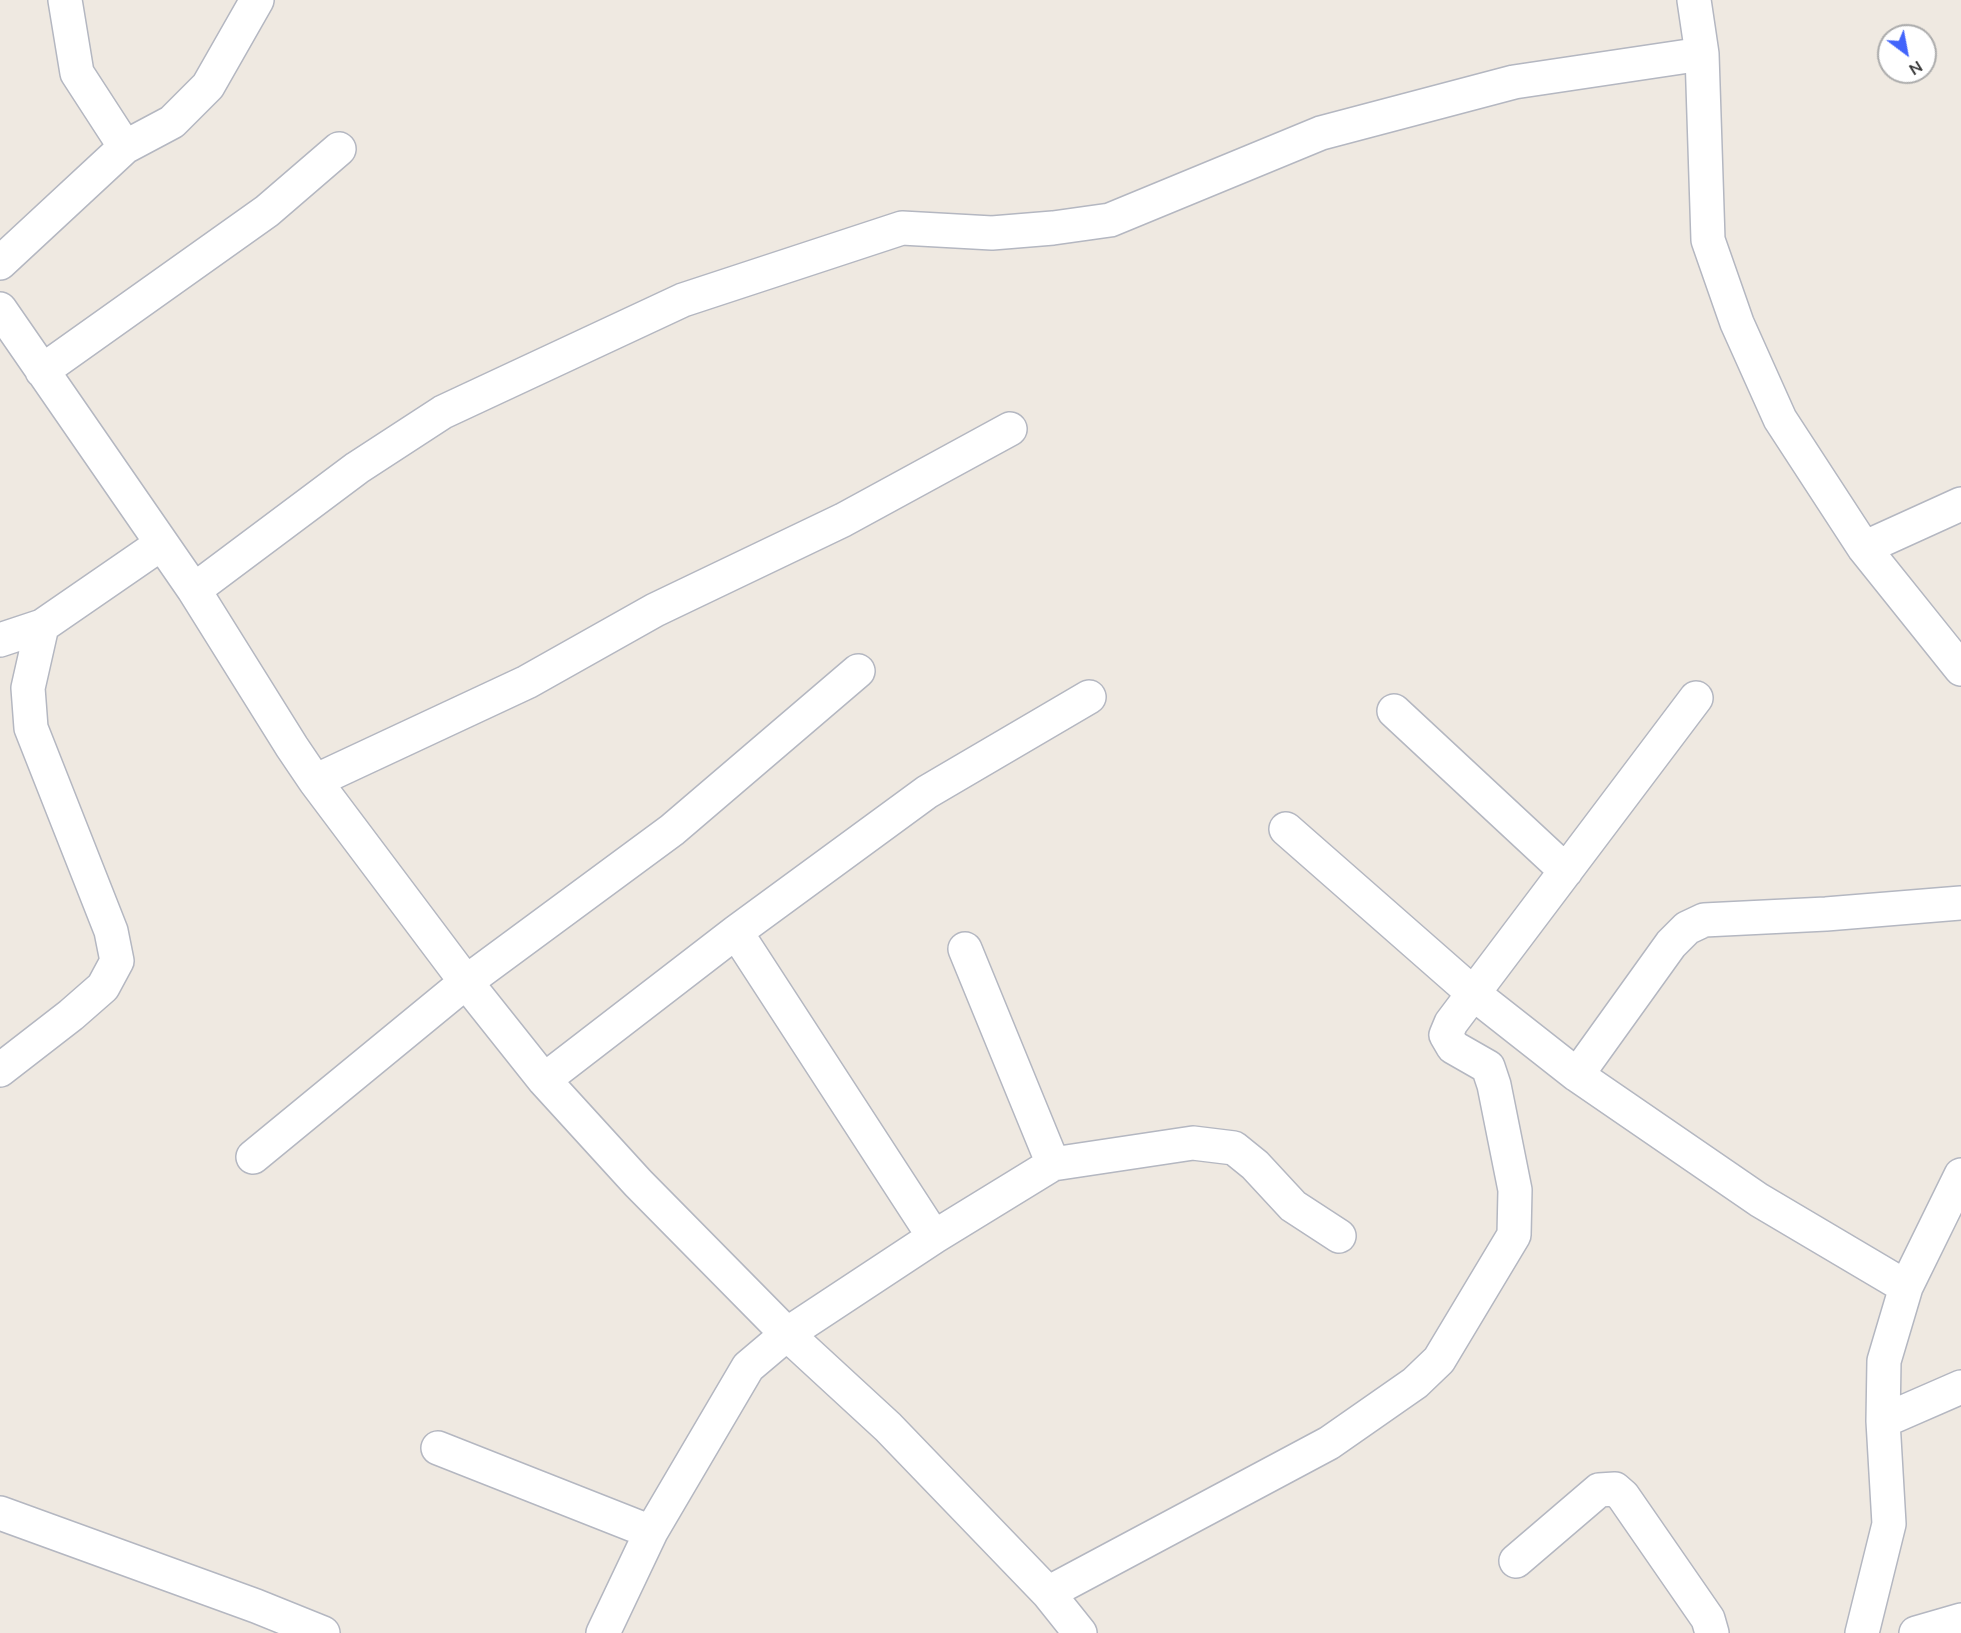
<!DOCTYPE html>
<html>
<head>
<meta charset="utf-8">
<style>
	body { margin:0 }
	#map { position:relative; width:1961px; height:1633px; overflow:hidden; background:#efe9e1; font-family:"Nunito Sans",sans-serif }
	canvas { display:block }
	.north { position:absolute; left:1877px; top:24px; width:60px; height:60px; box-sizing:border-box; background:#fff; border:2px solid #ababab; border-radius:50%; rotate:148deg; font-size:16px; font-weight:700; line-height:24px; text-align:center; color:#2e2e2e }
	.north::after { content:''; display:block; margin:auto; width:21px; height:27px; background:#4264fb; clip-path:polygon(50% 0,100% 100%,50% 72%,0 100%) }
</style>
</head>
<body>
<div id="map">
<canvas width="1961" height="1633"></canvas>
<div class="north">N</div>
</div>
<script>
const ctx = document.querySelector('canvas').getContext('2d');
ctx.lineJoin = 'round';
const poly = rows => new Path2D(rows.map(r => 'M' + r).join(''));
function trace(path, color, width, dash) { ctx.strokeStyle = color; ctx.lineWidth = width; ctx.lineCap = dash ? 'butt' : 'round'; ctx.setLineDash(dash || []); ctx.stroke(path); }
const minor = poly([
	[65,0,77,73,125,147],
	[1694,0,1702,54,1708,240,1737,323,1780,419,1864,548,1961,669],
	[0,263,125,147,172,122,208,86,257,0],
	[0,309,194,590,292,747,315,781,466,982,544,1080,638,1183,787,1334,888,1427,1048,1593,1080,1633],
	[42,371,267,211,339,149],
	[1864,548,1961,504],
	[194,590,357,468,443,412,683,300,902,228,992,233,1053,228,1110,220,1321,133,1514,82,1702,54],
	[0,640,42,626,161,544],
	[1394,711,1566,871],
	[315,781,527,682,655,610,843,520,1010,429],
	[1286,829,1474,994,1577,1075,1759,1200,1906,1287],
	[736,932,934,1237],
	[965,949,1053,1164],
	[0,1070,71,1015,103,987,117,961,111,931,31,728,28,688,42,626],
	[1577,1075,1671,944,1687,928,1704,920,1826,914,1961,903],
	[544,1080,736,932,927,792,1089,697],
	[253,1157,466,982,672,830,858,671],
	[1883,1421,1884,1361,1906,1287,1961,1175],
	[438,1448,651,1532],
	[0,1513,256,1606,323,1633],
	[1516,1561,1599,1490,1615,1489,1623,1496,1708,1619,1712,1633],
	[1048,1593,1329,1443,1415,1383,1439,1360,1514,1235,1515,1190,1494,1085,1488,1067,1453,1047,1446,1035,1451,1023,1696,698],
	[603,1633,651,1532,748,1367,787,1334,934,1237,1053,1164,1193,1143,1234,1148,1255,1165,1293,1206,1339,1236],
	[1862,1633,1889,1524,1883,1421,1961,1387],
	[1916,1633,1961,1620]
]);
trace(minor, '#b4b7c1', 36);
trace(minor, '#fff', 33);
</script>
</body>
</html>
